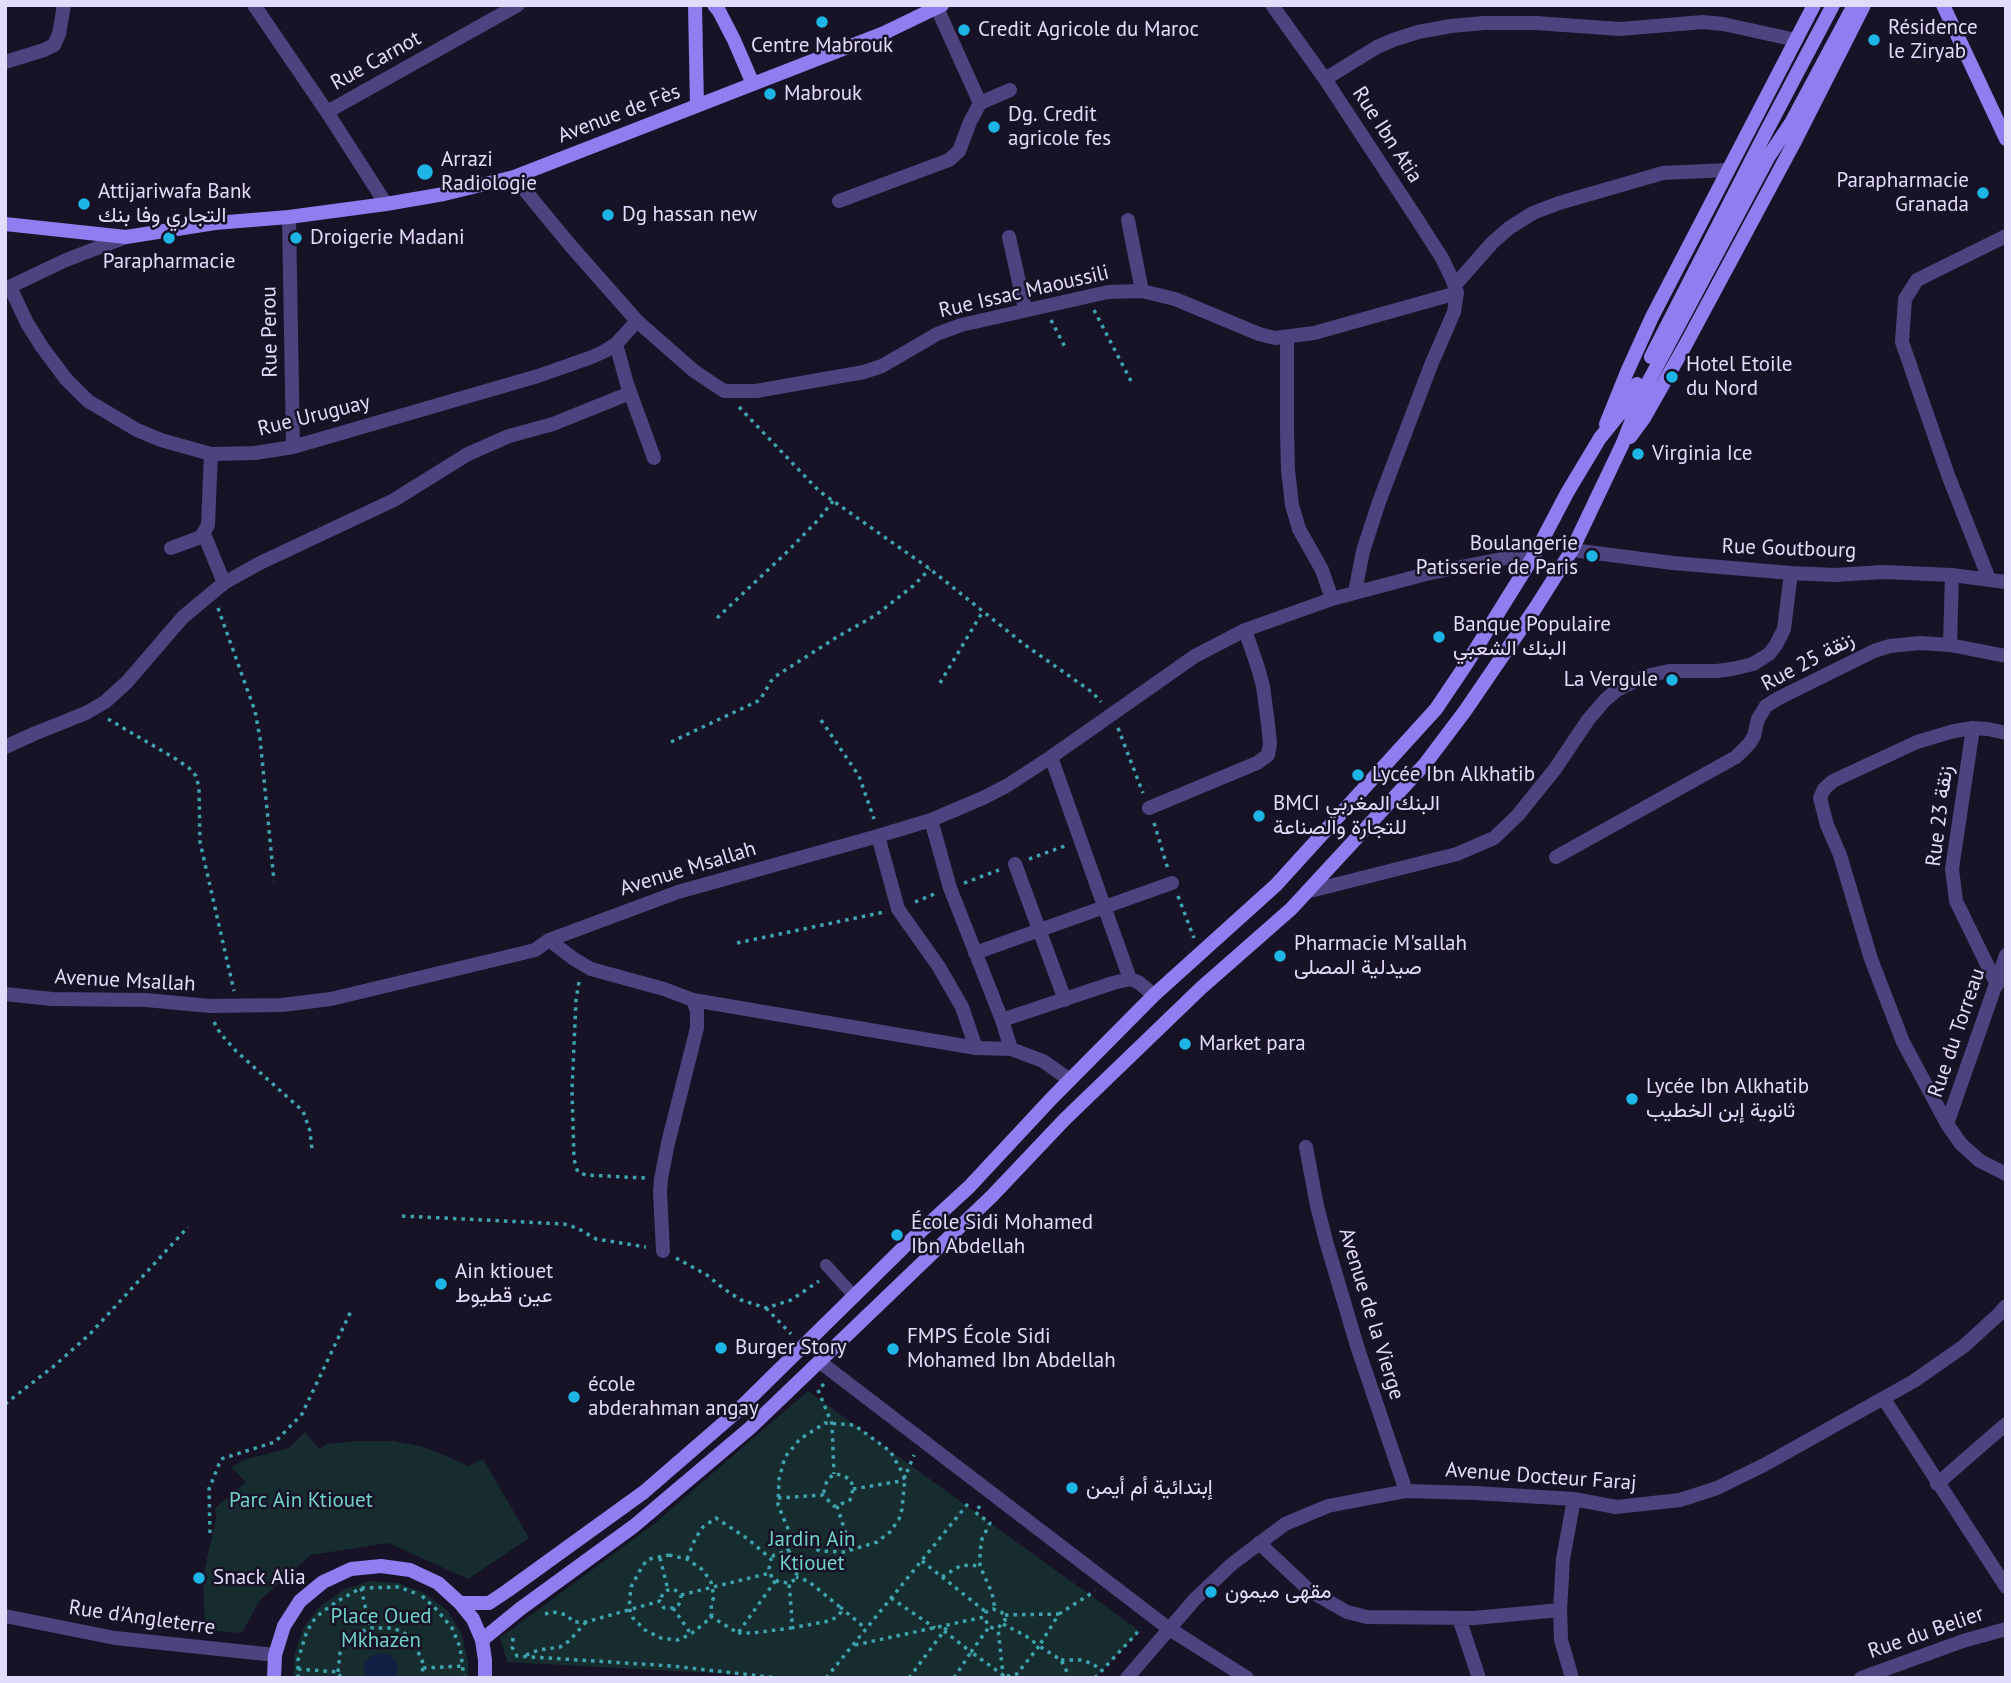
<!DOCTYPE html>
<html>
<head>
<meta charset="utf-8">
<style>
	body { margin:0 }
	#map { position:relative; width:2011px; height:1683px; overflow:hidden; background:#181226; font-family:"PT Sans",sans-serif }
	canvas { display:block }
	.frame { position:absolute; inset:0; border:7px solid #e3dbfb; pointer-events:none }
</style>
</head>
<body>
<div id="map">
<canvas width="2011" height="1683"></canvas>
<div class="frame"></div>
</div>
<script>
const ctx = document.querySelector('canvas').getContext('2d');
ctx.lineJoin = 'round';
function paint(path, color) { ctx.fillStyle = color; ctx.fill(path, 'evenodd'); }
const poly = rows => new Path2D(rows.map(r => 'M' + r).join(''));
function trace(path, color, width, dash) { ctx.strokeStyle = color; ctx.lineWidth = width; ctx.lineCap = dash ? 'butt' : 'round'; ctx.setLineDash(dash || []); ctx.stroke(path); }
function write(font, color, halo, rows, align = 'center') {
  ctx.font = font + ' "PT Sans",Vazirmatn,sans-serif'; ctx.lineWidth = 5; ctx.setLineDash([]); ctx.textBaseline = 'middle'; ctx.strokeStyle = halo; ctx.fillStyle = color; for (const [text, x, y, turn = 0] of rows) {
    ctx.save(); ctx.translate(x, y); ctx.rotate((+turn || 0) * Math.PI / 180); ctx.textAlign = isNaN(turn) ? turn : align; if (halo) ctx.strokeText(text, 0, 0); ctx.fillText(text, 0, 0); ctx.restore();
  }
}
paint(poly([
	[808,1391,975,1512,1140,1631,1095,1678,804,1678,507,1662,500,1638,655,1523],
	[305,1432,319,1449,327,1444,356,1441,393,1441,424,1447,469,1466,483,1459,529,1538,468,1579,388,1543,311,1555,260,1600,242,1633,205,1630,203,1577,216,1518,215,1508,246,1482,231,1467,247,1459,289,1448],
	[370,1581,398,1583,424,1593,447,1610,462,1634,468,1662,468,1678,293,1678,295,1652,304,1627,320,1606,345,1589]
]), '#162c2f');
paint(poly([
	[379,1653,390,1655,395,1661,398,1669,395,1678,367,1678,364,1667,366,1662,370,1657]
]), '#131e44');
trace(poly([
	[1094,310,1132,383],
	[1051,320,1066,349],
	[739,407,819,491,930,569,1025,645,1092,692,1101,702],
	[218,608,255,711,260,738,274,881],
	[717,618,787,552,819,519,833,501],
	[940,683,983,611],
	[108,719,176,759,189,768,196,776,199,788,200,842,234,991],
	[821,720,859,776,874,819],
	[1118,728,1143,793],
	[671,742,760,700,771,681,776,676,837,637,876,615,913,586,930,569],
	[1154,823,1168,869],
	[1029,859,1065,846],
	[964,883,999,870],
	[1178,896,1194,938],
	[915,902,937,893],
	[737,943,884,912],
	[579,982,576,1000,572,1090,574,1159,576,1167,578,1172,586,1175,645,1178],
	[214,1022,220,1033,236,1051,303,1111,310,1131,312,1150],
	[402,1216,564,1224,577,1228,596,1239,646,1247],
	[676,1258,707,1275,724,1289,741,1300,766,1308,791,1300,819,1281],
	[766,1308,791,1334],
	[824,1384,818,1390,832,1424,834,1474],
	[5,1404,54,1366,90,1334,188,1227],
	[853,1489,901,1481,905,1477,914,1455],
	[778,1498,823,1495,834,1506,837,1506,850,1500,853,1489,851,1480,842,1475,834,1474,827,1480,823,1495],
	[837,1506,851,1550],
	[980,1506,975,1512,990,1523,982,1539,980,1552,980,1566,992,1593,995,1609],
	[210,1533,209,1489,221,1459,275,1442,302,1414,352,1309],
	[787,1551,794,1543,778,1505,779,1479,785,1457,800,1439,825,1423,854,1425,890,1451,905,1477,902,1509,899,1519,890,1532,877,1542,844,1552,820,1551,810,1546,794,1543],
	[669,1555,687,1559,703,1570,711,1582,714,1597,711,1604,712,1614,708,1620,691,1634,678,1640,661,1638,645,1630,633,1618,629,1608,631,1587,643,1565,649,1559,669,1555],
	[660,1558,668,1590],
	[687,1559,695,1539,703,1527,716,1518,748,1539,771,1559,769,1569,772,1578,779,1582,789,1583,796,1579,798,1561,794,1555,787,1551,774,1555,771,1559],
	[922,1561,986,1612],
	[942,1577,960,1566,969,1565,980,1566],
	[361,1588,370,1628],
	[681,1595,770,1573],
	[422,1596,437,1610,452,1628,460,1647,464,1678],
	[891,1598,935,1628],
	[840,1607,865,1628],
	[673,1608,691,1634],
	[545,1614,553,1612,567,1615,573,1622,586,1622,660,1601,664,1608,673,1608,677,1607,681,1601,681,1595,674,1589,668,1590,663,1593,660,1601],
	[1059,1614,1095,1591],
	[1005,1615,1059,1614,1039,1646,1061,1660,1070,1678],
	[710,1616,738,1633,776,1580],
	[1003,1624,1026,1636,1039,1646,1017,1674,1009,1676,1003,1675],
	[791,1628,829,1621,837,1617,841,1612,840,1607,808,1581,796,1577],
	[944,1631,971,1652,989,1627],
	[738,1633,753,1633,791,1628,792,1619,789,1583],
	[513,1638,512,1647,517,1656,672,1666,778,1678],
	[855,1645,984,1617,986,1612,993,1609,1001,1612,1005,1615,1005,1620,998,1628,993,1628,989,1627,984,1617],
	[526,1655,539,1650,560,1647,569,1641,586,1622],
	[1061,1660,1082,1660,1093,1664,1101,1670],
	[423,1668,463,1666],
	[298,1669,338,1672,341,1678],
	[338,1672,340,1653,346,1643,359,1633,370,1628,391,1628,401,1631,412,1638,423,1663,422,1678],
	[298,1678,298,1660,306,1634,312,1622,321,1613,336,1602,361,1588,398,1587,415,1593],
	[826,1678,971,1500],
	[909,1678,947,1627],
	[954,1678,971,1652,1003,1675,998,1628],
	[1095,1678,1136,1634,1140,1627]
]), '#3ea3ac', 3.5, [3.5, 5]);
trace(poly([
	[826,1265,855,1297]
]), '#4e437f', 12);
trace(poly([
	[254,5,327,112,386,204],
	[1272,5,1325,79,1415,216,1442,258,1453,281,1457,293,1454,312,1431,365,1379,502,1363,551,1355,592],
	[937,8,980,103],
	[5,62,44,50,54,45,59,34,64,5],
	[1325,79,1377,47,1393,40,1418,32,1451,26,1484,23,1536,23,1620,29,1703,22,1723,24,1796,40],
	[327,112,518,5],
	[514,177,570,245,637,321,694,371,724,391,756,391,864,372,882,366,937,334,961,325,1108,292,1142,291,1175,299,1259,334,1275,338,1314,333,1457,293],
	[839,201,949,160,959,151,970,122,980,103,1010,90],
	[289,217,293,447],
	[1128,220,1142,291],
	[1009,237,1025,309],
	[1455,285,1492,243,1509,228,1533,213,1559,203,1663,173,1727,170],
	[10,287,27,323,42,347,66,379,88,401,137,430,161,440,211,454,255,453,293,447,538,376,592,357,605,351,616,344,637,321],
	[5,289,66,260,126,237],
	[1287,338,1287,432,1288,470,1292,505,1299,529,1322,570,1332,599],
	[616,344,627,384,654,458],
	[204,534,224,583],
	[171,548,201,537,208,525,211,454],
	[1572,550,1673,563,1791,573,1835,575,1883,572,1952,575,2006,582],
	[1989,579,1948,475,1902,342,1905,299,1917,280,2006,236],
	[1950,645,1952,575],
	[1973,728,1952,869,1956,901,1997,985],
	[2006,733,1988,729,1973,728,1954,731,1917,742,1833,781,1824,789,1820,798,1827,825,1840,855,1871,959,1903,1042,1947,1124,1961,1144,1980,1161,2006,1174],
	[5,747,36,733,86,713,105,702,127,682,183,617,224,583,260,563,394,500,468,454,509,436,553,424,630,393],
	[1051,757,1130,979],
	[1149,808,1257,763,1268,755,1270,743,1268,724,1263,686,1258,668,1245,630],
	[931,820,950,888,1002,1020,1011,1049],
	[878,836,898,909,939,967,962,1007,976,1048],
	[1556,857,1736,757,1749,744,1754,736,1758,719,1766,706,1779,698,1874,651,1890,646,1920,643,1950,645,2006,656],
	[1015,864,1065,1000],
	[1310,891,1457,854,1494,838,1518,815,1555,769,1588,720,1605,700,1617,690,1646,676,1669,671,1717,671,1732,669,1753,664,1769,654,1776,645,1784,629,1791,573],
	[549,940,574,959,591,969,664,989,693,1000,976,1048,1011,1049,1043,1061,1070,1080],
	[975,953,1172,883],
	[5,994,52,999,146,1000,210,1006,282,1005,331,999,523,953,535,950,549,940,678,892,878,836,931,820,983,798,1008,785,1051,757,1195,656,1245,630,1332,599,1426,574,1536,552],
	[1002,1020,1113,983,1130,979,1138,982,1154,995],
	[1947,1124,2006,955],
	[1306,1147,1317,1206,1326,1241,1357,1346,1406,1491],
	[663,1251,660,1192,661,1179,668,1143,697,1028,697,1011,693,1000],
	[820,1362,1168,1628,1247,1678],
	[1884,1399,2006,1587],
	[1937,1484,2006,1424],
	[1259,1543,1310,1591,1347,1612,1367,1617,1474,1618,1560,1610],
	[5,1616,115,1638,275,1655],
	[1459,1618,1479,1678],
	[1127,1678,1195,1599,1232,1564,1285,1524,1328,1506,1406,1491,1475,1493,1574,1499,1616,1507,1680,1500,1717,1488,1764,1465,1914,1381,1964,1346,1998,1315,2006,1306],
	[1572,1678,1561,1640,1560,1610,1563,1559,1574,1499],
	[1861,1678,1963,1641,2006,1629]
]), '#4e437f', 14);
trace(poly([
	[695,5,697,106],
	[714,5,719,11,734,40,753,84],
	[1943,5,2006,139],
	[5,224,126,237,215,223,289,217,386,204,444,194,514,177,884,33,942,5],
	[1651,357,1766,132,1833,5],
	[1606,424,1627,372,1652,317,1814,5],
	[1630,437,1644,418,1686,344,1794,143,1864,5],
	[460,1603,489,1603,507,1591,644,1492,734,1414,909,1242,969,1187,1051,1099,1154,995,1276,885,1436,709,1467,663,1536,552,1567,493,1600,438,1621,412,1637,384],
	[482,1640,520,1609,634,1526,750,1428,992,1196,1065,1119,1201,988,1291,909,1425,764,1465,711,1536,607,1572,550,1622,445,1643,392,1769,156,1791,123,1854,5],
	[274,1678,275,1655,284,1626,300,1601,323,1582,351,1569,381,1566,410,1570,438,1583,460,1603,473,1619,482,1640,485,1660,485,1678]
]), '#907df0', 14);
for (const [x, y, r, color] of [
	[822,22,7,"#1db5e5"],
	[964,30,7,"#1db5e5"],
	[1874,40,7,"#1db5e5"],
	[770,94,7,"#1db5e5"],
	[994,127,7,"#1db5e5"],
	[425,172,9,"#1db5e5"],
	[1983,193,7,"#1db5e5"],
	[84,204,7,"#1db5e5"],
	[608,215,7,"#1db5e5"],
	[169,238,7,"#1db5e5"],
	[296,238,7,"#1db5e5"],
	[1672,377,7,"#1db5e5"],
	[1638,454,7,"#1db5e5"],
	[1592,556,7,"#1db5e5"],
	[1439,637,7,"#1db5e5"],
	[1672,680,7,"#1db5e5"],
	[1358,775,7,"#1db5e5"],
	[1259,816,7,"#1db5e5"],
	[1280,956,7,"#1db5e5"],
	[1185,1044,7,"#1db5e5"],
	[1632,1099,7,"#1db5e5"],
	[897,1235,7,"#1db5e5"],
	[441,1284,7,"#1db5e5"],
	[721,1348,7,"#1db5e5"],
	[893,1349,7,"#1db5e5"],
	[574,1397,7,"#1db5e5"],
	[1072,1488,7,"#1db5e5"],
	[199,1578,7,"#1db5e5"],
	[1211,1592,7,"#1db5e5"]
]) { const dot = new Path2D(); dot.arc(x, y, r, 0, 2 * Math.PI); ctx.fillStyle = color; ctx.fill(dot); trace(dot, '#181226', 2.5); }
write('21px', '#e3dbfb', '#181226', [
	["Résidence",1888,28],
	["le Ziryab",1888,52],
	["Credit Agricole du Maroc",978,30],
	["Centre Mabrouk",822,46,"center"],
	["Mabrouk",784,94],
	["Dg. Credit",1008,115],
	["agricole fes",1008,139],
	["Arrazi",441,160],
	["Radiologie",441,184],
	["Parapharmacie",1969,181,"right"],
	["Granada",1969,205,"right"],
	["Attijariwafa Bank",98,192],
	["التجاري وفا بنك",98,216],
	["Dg hassan new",622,215],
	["Droigerie Madani",310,238],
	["Parapharmacie",169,262,"center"],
	["Hotel Etoile",1686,365],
	["du Nord",1686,389],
	["Virginia Ice",1652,454],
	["Boulangerie",1578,544,"right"],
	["Patisserie de Paris",1578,568,"right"],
	["Banque Populaire",1453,625],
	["البنك الشعبي",1453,649],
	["La Vergule",1658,680,"right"],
	["Lycée Ibn Alkhatib",1372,775],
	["BMCI البنك المغربي",1273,804],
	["للتجارة والصناعة",1273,828],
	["Pharmacie M'sallah",1294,944],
	["صيدلية المصلى",1294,968],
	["Market para",1199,1044],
	["Lycée Ibn Alkhatib",1646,1087],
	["ثانوية إبن الخطيب",1646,1111],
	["École Sidi Mohamed",911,1223],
	["Ibn Abdellah",911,1247],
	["Ain ktiouet",455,1272],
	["عين قطيوط",455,1296],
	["FMPS École Sidi",907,1337],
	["Mohamed Ibn Abdellah",907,1361],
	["Burger Story",735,1348],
	["école",588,1385],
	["abderahman angay",588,1409],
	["إبتدائية أم أيمن",1086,1488],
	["Snack Alia",213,1578],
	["مقهى ميمون",1225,1592]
], 'left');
write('21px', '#e3dbfb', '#181226', [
	["Rue Carnot",376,61,-29],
	["Avenue de Fès",619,114,-21],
	["Rue Ibn Atia",1387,135,57],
	["Rue Issac Maoussili",1024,292,-13],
	["Rue Perou",270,332,-91],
	["Rue Uruguay",314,416,-14],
	["Rue Goutbourg",1789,549,2],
	["Rue 25 زنقة",1808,662,-28],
	["Rue 23 زنقة",1940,816,-83],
	["Avenue Msallah",688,869,-17],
	["Avenue Msallah",125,981,3],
	["Rue du Torreau",1957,1033,-71],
	["Avenue de la Vierge",1371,1314,73],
	["Avenue Docteur Faraj",1541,1477,4],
	["Rue d'Angleterre",142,1618,8],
	["Rue du Belier",1926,1633,-19]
]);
write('21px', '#6fd3c8', '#181226', [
	["Parc Ain Ktiouet",301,1501],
	["Jardin Ain",812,1540],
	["Ktiouet",812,1564],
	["Place Oued",381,1617],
	["Mkhazen",381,1641]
]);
</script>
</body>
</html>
